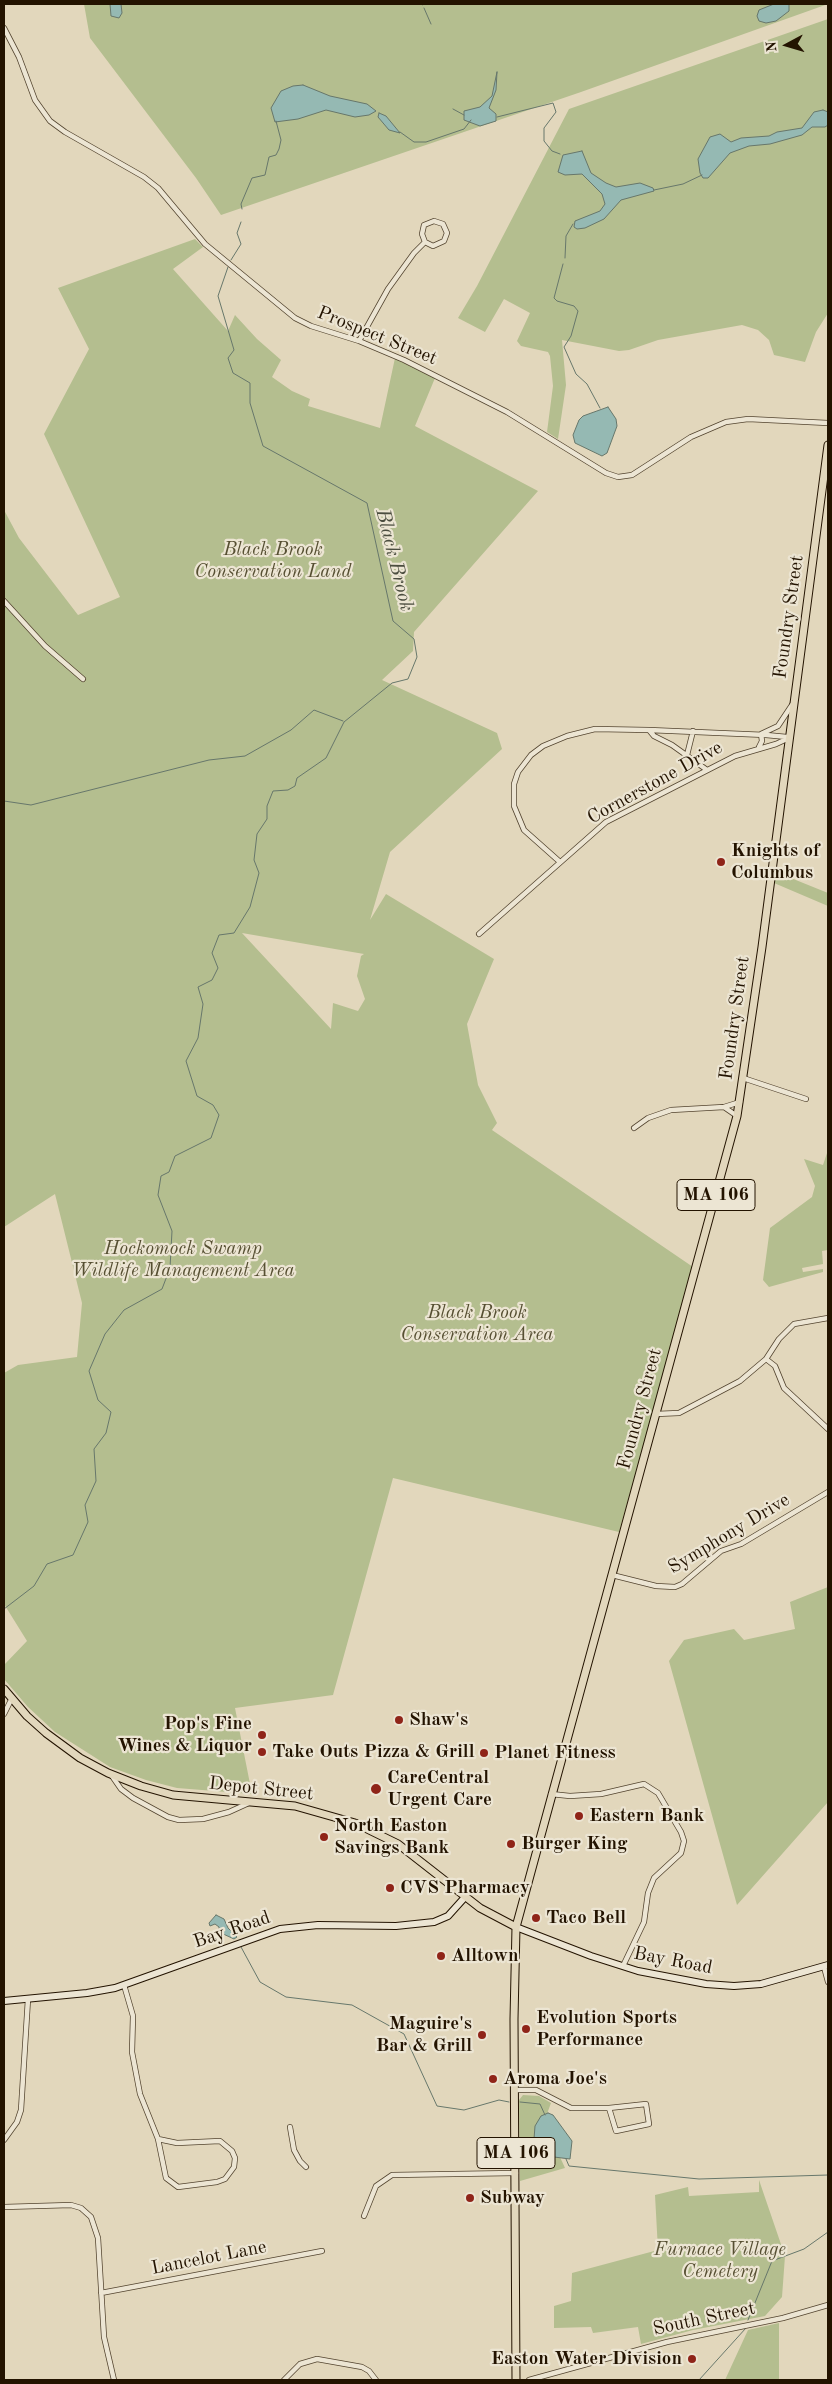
<!DOCTYPE html>
<html>
<head>
<meta charset="utf-8">
<style>
	body { margin:0 }
	#map { position:relative; width:832px; height:2384px; overflow:hidden; background:#e2d7bc; font-family:"Old Standard TT",serif }
	canvas { display:block }
	.frame { position:absolute; inset:0; border:5px solid #231300; pointer-events:none }
	.north { position:absolute; left:762px; top:20px; width:50px; height:50px; -webkit-text-stroke:4px #ece5d3; paint-order:stroke; rotate:264deg; font-size:14px; font-weight:700; line-height:20px; text-align:center; color:#231300 }
	.north::after { content:''; display:block; margin:auto; width:18px; height:22px; background:#231300; clip-path:polygon(50% 0,100% 100%,50% 72%,0 100%) }
</style>
</head>
<body>
<div id="map">
<canvas width="832" height="2384"></canvas>
<div class="frame"></div>
<div class="north">N</div>
</div>
<script>
const ctx = document.querySelector('canvas').getContext('2d');
ctx.lineJoin = 'round';
function paint(path, color) { ctx.fillStyle = color; ctx.fill(path, 'evenodd'); }
const poly = rows => new Path2D(rows.map(r => 'M' + r).join(''));
function trace(path, color, width, dash) { ctx.strokeStyle = color; ctx.lineWidth = width; ctx.lineCap = dash ? 'butt' : 'round'; ctx.setLineDash(dash || []); ctx.stroke(path); }
function write(font, color, halo, rows, align = 'center') {
  ctx.font = font + ' "Old Standard TT",serif'; ctx.lineWidth = 4.5; ctx.setLineDash([]); ctx.textBaseline = 'middle'; ctx.strokeStyle = halo; ctx.fillStyle = color; for (const [text, x, y, turn = 0] of rows) {
    ctx.save(); ctx.translate(x, y); ctx.rotate((+turn || 0) * Math.PI / 180); ctx.textAlign = isNaN(turn) ? turn : align; if (halo) ctx.strokeText(text, 0, 0); ctx.fillText(text, 0, 0); ctx.restore();
  }
}
paint(poly([
	[84,4,828,4,581,92,221,215,196,178,90,38],
	[828,19,828,313,816,332,805,362,774,355,769,340,758,330,742,325,658,340,629,350,619,351,562,340,566,385,558,439,547,432,553,386,550,356,548,352,521,346,517,341,530,313,504,299,485,332,458,318,477,286,569,109],
	[195,239,203,247,173,269,228,331,235,315,257,339,281,360,272,377,292,391,310,399,308,406,380,428,395,358,435,378,415,426,538,491,414,632,413,651,382,680,497,733,502,749,390,852,370,920,386,894,494,959,467,1024,478,1085,497,1123,492,1130,693,1267,619,1532,393,1478,333,1695,235,1708,252,1794,177,1788,146,1780,110,1767,55,1732,28,1707,4,1679,4,1665,27,1641,4,1604,4,1373,18,1365,77,1357,82,1303,55,1194,4,1227,4,510,19,538,78,615,120,597,44,434,89,349,58,288],
	[242,933,364,954,361,956,357,976,365,999,358,1011,333,1003,331,1029],
	[776,872,828,893,828,906,774,883],
	[828,1150,828,1250,822,1251,823,1264,802,1268,803,1272,823,1269,823,1272,769,1287,763,1280,770,1228,812,1197,815,1186,804,1159,823,1165],
	[828,1587,828,1802,737,1905,669,1661,684,1640,734,1629,744,1640,795,1629,790,1602],
	[523,2095,539,2096,551,2103,544,2122,565,2168,520,2181,519,2100],
	[759,2180,785,2256,782,2297,765,2316,693,2330,641,2344,638,2327,593,2333,591,2327,554,2328,554,2306,571,2301,572,2273,658,2250,655,2195,688,2187,689,2196,759,2192],
	[779,2323,779,2380,725,2380,748,2330]
]), '#b4be8f');
const water = poly([
	[110,4,121,4,122,13,119,18,111,16,110,4],
	[774,4,789,4,789,11,776,21,766,23,759,21,757,16,759,10,774,4],
	[497,72,496,90,489,108,496,114,496,121,480,126,464,120,464,111,480,107,492,96,497,72],
	[303,85,330,96,367,104,376,111,369,115,355,117,326,110,298,119,275,122,271,108,281,91,293,86,303,85],
	[823,110,828,112,828,125,825,127,812,127,802,135,770,144,749,146,730,153,708,178,703,178,700,173,698,159,710,137,720,134,731,142,741,138,769,136,777,132,802,128,814,112,823,110],
	[379,113,386,116,400,133,389,130,378,117,379,113],
	[582,151,591,173,606,183,616,187,640,183,653,188,654,191,621,200,604,219,585,228,577,229,574,227,575,221,600,211,605,204,602,194,582,174,565,175,558,172,563,155,582,151],
	[608,407,616,419,617,426,607,453,602,456,575,443,573,435,579,420,583,416,608,407],
	[216,1915,224,1919,228,1928,237,1937,234,1939,219,1932,219,1927,215,1924,210,1926,209,1923,216,1915],
	[548,2113,553,2115,572,2141,570,2159,546,2156,538,2150,534,2139,535,2126,541,2116,548,2113]
]);
paint(water, '#95b9b3');
trace(water, '#67776b', 1);
trace(poly([
	[421,4,422,5],
	[424,8,431,24],
	[453,109,464,115],
	[497,117,553,103,556,112,544,128,544,141,552,151,560,154],
	[400,132,414,142,426,142,464,129,471,120],
	[654,190,683,184,702,175],
	[242,209,241,204,252,178,265,175,269,157,276,155,279,149,281,140,276,121],
	[565,258,566,236,573,224],
	[231,260,241,244,237,233,241,222],
	[563,264,554,298,557,301,574,306,578,311,571,336,564,347,576,374,587,384,600,408],
	[4,801,31,805,209,760,245,756,291,730,314,710,343,721],
	[4,1609,34,1586,47,1564,73,1555,88,1522,85,1505,96,1481,94,1449,106,1433,111,1412,98,1400,89,1371,105,1334,124,1310,162,1289,170,1268,172,1231,158,1195,161,1176,169,1172,175,1156,211,1138,219,1115,213,1105,197,1096,186,1061,198,1038,203,1004,198,987,212,980,218,968,212,953,219,935,234,933,250,907,259,873,254,860,257,834,267,819,267,806,273,791,288,790,295,786,297,778,326,758,344,722,392,683,408,679,417,657,414,639,393,621,367,503,263,446,250,403,250,383,233,373,228,358,234,350,218,296,228,267],
	[241,1947,260,1982,286,1997,352,2005,404,2034,437,2106,464,2110,499,2100,509,2102],
	[520,2102,540,2104,545,2115],
	[566,2159,569,2166,699,2179,828,2175],
	[748,2320,772,2261,804,2249,828,2232],
	[699,2380,746,2328]
]), '#67776b', 1);
const minor = poly([
	[4,28,19,57,35,100,50,121,65,132,144,177,158,188,205,244,295,318,311,326,359,341,404,360,507,412,606,473,618,477,632,475,691,437,726,422,748,419,828,423],
	[359,341,388,289,414,253,425,242,433,246,444,241,447,233,443,224,434,221,424,225,422,234,425,242],
	[4,601,45,646,83,679],
	[649,730,766,735,787,737],
	[759,747,762,741,761,734,778,726,792,705],
	[687,755,693,731],
	[560,862,524,830,514,806,514,784,518,772,531,755,543,746,567,736,595,729,649,730,654,736,672,745,707,770],
	[479,934,606,822,735,756,776,744,789,738],
	[743,1078,806,1099],
	[737,1116,724,1107,740,1102],
	[634,1128,648,1118,671,1110,724,1107],
	[766,1359,775,1366,784,1388,828,1429],
	[656,1414,679,1413,740,1381,766,1359,779,1339,794,1324,828,1318],
	[612,1575,656,1586,675,1587,682,1584,721,1551,741,1544,828,1492],
	[4,1714,12,1698],
	[112,1776,121,1789,133,1798,168,1817,179,1820,203,1819,229,1812,251,1802],
	[551,1794,570,1796,601,1794,644,1784,658,1793,681,1832,684,1841,681,1853,654,1878,648,1893,644,1922,623,1966],
	[824,1967,828,1982],
	[124,1985,133,2016,132,2052,140,2094,158,2139,166,2178,178,2187,217,2182,225,2179,234,2167,235,2158,232,2151,220,2141,177,2143,158,2139],
	[516,2090,536,2090,571,2108,609,2108,646,2104,649,2124,616,2131,609,2108],
	[290,2127,294,2150,300,2161,306,2167],
	[4,2140,17,2122,21,2110,28,1999],
	[4,2207,71,2205,81,2208,91,2217,98,2238,104,2337,114,2380],
	[364,2216,376,2186,392,2175,516,2173],
	[101,2293,322,2251],
	[284,2380,300,2364,317,2359,362,2367,369,2371,376,2380],
	[529,2380,667,2342,783,2318,828,2305]
]);
const secondary = poly([
	[516,1927,591,1956,638,1971,706,1984,734,1986,761,1984,828,1965],
	[4,2001,87,1993,115,1988,280,1929,318,1925,396,1926,434,1922,448,1916,466,1896]
]);
const primary = poly([
	[516,1927,737,1116,762,947,828,445]
]);
const trunk = poly([
	[4,1689,27,1716,46,1733,80,1758,108,1773,141,1786,173,1795,295,1806,355,1823,398,1844,480,1908,516,1927,514,2019,516,2380]
]);
trace(minor, '#53442f', 6);
trace(secondary, '#231300', 8);
trace(primary, '#231300', 9);
trace(trunk, '#231300', 9);
trace(minor, '#ece5d3', 4.5);
trace(secondary, '#ece5d3', 6);
trace(primary, '#e2d7bc', 7);
trace(trunk, '#e2d7bc', 7);
for (const [x, y, r, color] of [
	[721,862,5,"#8f2418"],
	[399,1720,5,"#8f2418"],
	[262,1735,5,"#8f2418"],
	[262,1752,5,"#8f2418"],
	[484,1753,5,"#8f2418"],
	[376,1789,6,"#8f2418"],
	[579,1816,5,"#8f2418"],
	[324,1837,5,"#8f2418"],
	[511,1844,5,"#8f2418"],
	[390,1888,5,"#8f2418"],
	[536,1918,5,"#8f2418"],
	[441,1956,5,"#8f2418"],
	[526,2029,5,"#8f2418"],
	[482,2035,5,"#8f2418"],
	[493,2079,5,"#8f2418"],
	[470,2198,5,"#8f2418"],
	[692,2359,5,"#8f2418"]
]) { const dot = new Path2D(); dot.arc(x, y, r, 0, 2 * Math.PI); ctx.fillStyle = color; ctx.fill(dot); trace(dot, '#ece5d3', 2); }
for (const [x, y, w] of [
	[716,1195,78],
	[516,2153,78]
]) { const box = new Path2D(); box.roundRect(x - w / 2, y - 15.5, w, 31, 4); ctx.fillStyle = '#ece5d3'; ctx.fill(box); trace(box, '#231300', 1); }
write('bold 18px', '#231300', null, [
	["MA 106",716,1195],
	["MA 106",516,2153]
]);
write('19px', '#231300', '#ece5d3', [
	["Prospect Street",377,336,22],
	["Foundry Street",789,617,-82],
	["Cornerstone Drive",655,783,-29],
	["Foundry Street",735,1018,-82],
	["Foundry Street",640,1409,-75],
	["Symphony Drive",729,1534,-31],
	["Depot Street",261,1789,6],
	["Bay Road",232,1930,-19],
	["Bay Road",673,1961,11],
	["Lancelot Lane",209,2258,-11],
	["South Street",704,2319,-12]
]);
write('italic 19px', '#564f32', '#ece5d3', [
	["Black Brook",273,550],
	["Conservation Land",273,572],
	["Hockomock Swamp",183,1249],
	["Wildlife Management Area",183,1271],
	["Black Brook",477,1313],
	["Conservation Area",477,1335],
	["Furnace Village",720,2250],
	["Cemetery",720,2272]
]);
write('bold 19px', '#231300', '#ece5d3', [
	["Knights of",731,851],
	["Columbus",731,873],
	["Shaw's",409,1720],
	["Pop's Fine",252,1724,"right"],
	["Wines & Liquor",252,1746,"right"],
	["Take Outs Pizza & Grill",272,1752],
	["Planet Fitness",494,1753],
	["CareCentral",387,1778],
	["Urgent Care",387,1800],
	["Eastern Bank",589,1816],
	["North Easton",334,1826],
	["Savings Bank",334,1848],
	["Burger King",521,1844],
	["CVS Pharmacy",400,1888],
	["Taco Bell",546,1918],
	["Alltown",451,1956],
	["Evolution Sports",536,2018],
	["Performance",536,2040],
	["Maguire's",472,2024,"right"],
	["Bar & Grill",472,2046,"right"],
	["Aroma Joe's",503,2079],
	["Subway",480,2198],
	["Easton Water Division",682,2359,"right"]
], 'left');
write('italic 20px', '#4b4d3f', '#ece5d3', [
	["Black Brook",394,560,76]
]);
</script>
</body>
</html>
